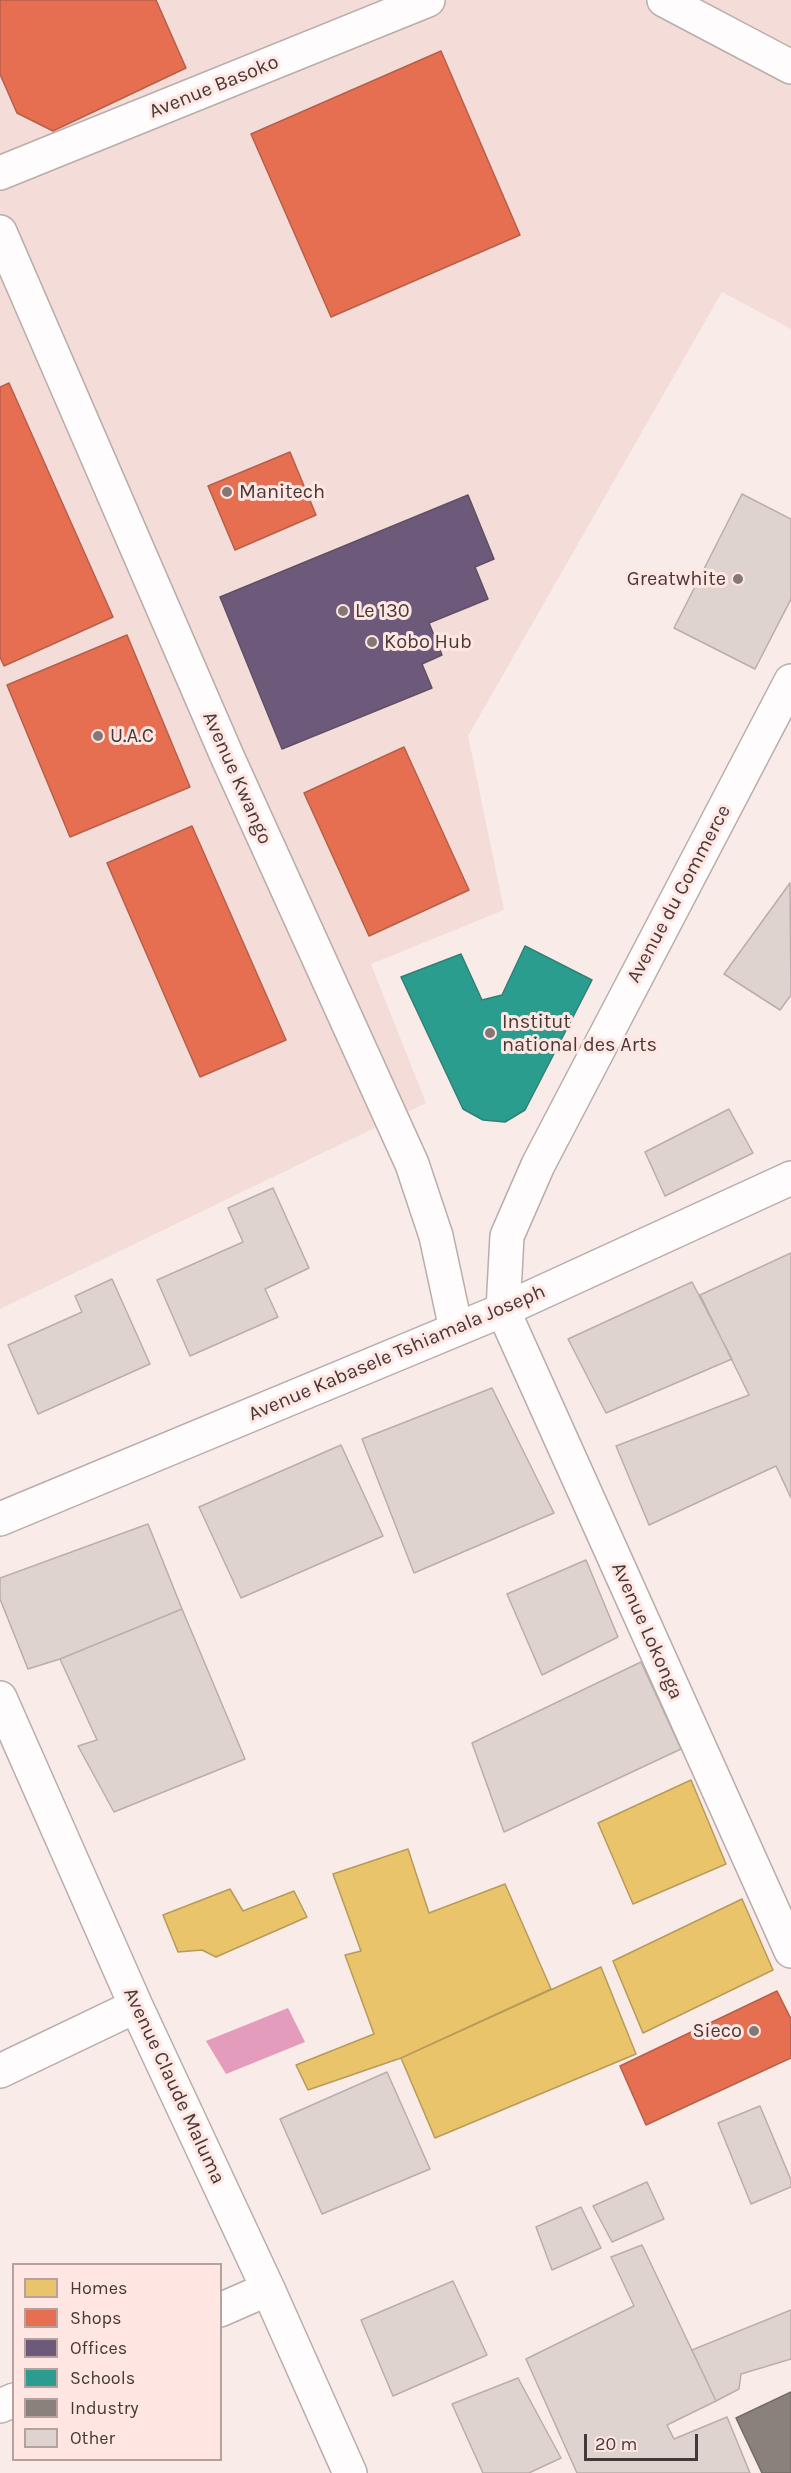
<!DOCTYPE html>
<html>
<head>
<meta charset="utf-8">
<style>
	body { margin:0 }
	#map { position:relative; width:791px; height:2473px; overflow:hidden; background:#f9ebe8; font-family:Karla,sans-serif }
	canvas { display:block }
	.legend { position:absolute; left:12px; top:2263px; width:210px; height:198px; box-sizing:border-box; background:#ffe6e2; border:2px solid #b5a19e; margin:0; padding:8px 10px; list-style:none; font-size:18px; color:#453937 }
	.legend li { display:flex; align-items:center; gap:12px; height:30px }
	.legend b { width:30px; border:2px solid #b5a19e }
	.scale { position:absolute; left:584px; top:2434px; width:114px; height:27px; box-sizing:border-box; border:3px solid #453937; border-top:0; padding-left:8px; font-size:18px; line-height:21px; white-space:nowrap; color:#453937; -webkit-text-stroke:4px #ffe6e2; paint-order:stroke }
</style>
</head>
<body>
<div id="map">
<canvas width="791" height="2473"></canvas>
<ul class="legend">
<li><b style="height:16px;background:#e9c46a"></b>Homes</li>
<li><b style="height:16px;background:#e76f51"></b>Shops</li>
<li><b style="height:16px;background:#6d597a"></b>Offices</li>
<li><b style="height:16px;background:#2a9d8f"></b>Schools</li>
<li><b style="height:16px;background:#8a817c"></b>Industry</li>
<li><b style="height:16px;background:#ded3cf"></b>Other</li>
</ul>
<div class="scale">20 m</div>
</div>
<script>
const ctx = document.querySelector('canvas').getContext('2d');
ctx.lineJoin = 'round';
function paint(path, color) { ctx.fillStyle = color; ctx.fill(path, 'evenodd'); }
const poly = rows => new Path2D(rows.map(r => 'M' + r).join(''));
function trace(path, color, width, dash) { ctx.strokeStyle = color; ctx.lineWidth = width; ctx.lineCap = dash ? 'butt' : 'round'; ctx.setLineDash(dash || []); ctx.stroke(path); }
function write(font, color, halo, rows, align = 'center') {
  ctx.font = font + ' Karla,sans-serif'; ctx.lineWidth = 6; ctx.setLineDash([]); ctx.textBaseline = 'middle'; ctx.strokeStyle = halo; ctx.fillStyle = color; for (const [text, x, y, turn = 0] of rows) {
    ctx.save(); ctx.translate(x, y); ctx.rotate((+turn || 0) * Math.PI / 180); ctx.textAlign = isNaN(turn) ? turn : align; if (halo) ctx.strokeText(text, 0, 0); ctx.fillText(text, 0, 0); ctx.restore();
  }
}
paint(poly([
	[0,0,791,0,791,329,722,292,468,736,504,910,371,964,426,1103,0,1309]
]), '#f4dcd8');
paint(poly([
	[288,2008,305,2042,226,2074,206,2041]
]), '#e39cbb');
const homes = poly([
	[691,1780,726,1864,633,1904,598,1823,691,1780],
	[408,1849,429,1913,505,1884,551,1989,401,2058,308,2090,296,2065,374,2034,345,1955,361,1951,333,1874,408,1849],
	[230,1889,243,1911,294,1891,307,1917,216,1957,202,1950,178,1952,163,1915,230,1889],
	[742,1899,773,1970,643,2033,613,1961,742,1899],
	[601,1967,636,2054,435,2138,401,2058,601,1967]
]);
paint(homes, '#e9c46a');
trace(homes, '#b89a5b', 1.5);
const shops = poly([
	[0,0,156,0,186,68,53,131,17,113,0,74,0,0],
	[441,51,520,235,331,317,251,134,441,51],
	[9,383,113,617,4,666,0,657,0,387,9,383],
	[290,452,316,515,235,550,208,486,290,452],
	[127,635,190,787,70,837,7,685,127,635],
	[404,747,469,890,369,936,304,793,404,747],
	[192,826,286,1040,200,1077,107,863,192,826],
	[777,1991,791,2019,791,2058,646,2125,620,2066,777,1991]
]);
paint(shops, '#e76f51');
trace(shops, '#b65f49', 1.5);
const offices = poly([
	[468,495,494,559,475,567,488,599,429,623,442,655,422,664,432,688,282,749,220,597,468,495]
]);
paint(offices, '#6d597a');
trace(offices, '#614f66', 1.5);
const schools = poly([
	[525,946,592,980,525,1110,505,1122,483,1120,463,1109,401,977,461,954,482,1000,502,995,525,946]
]);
paint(schools, '#2a9d8f');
trace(schools, '#327f75', 1.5);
const industry = poly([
	[791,2392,791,2473,762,2473,736,2418,791,2392]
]);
paint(industry, '#8a817c');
trace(industry, '#756b67', 1.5);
const building = poly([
	[742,494,791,519,791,599,755,669,674,628,742,494],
	[790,883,791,995,780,1010,724,974,790,883],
	[729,1109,753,1153,665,1196,645,1152,729,1109],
	[273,1188,309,1268,265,1289,278,1317,190,1356,157,1280,243,1242,228,1208,273,1188],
	[791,1253,791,1498,776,1466,649,1525,616,1446,749,1395,700,1295,791,1253],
	[112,1279,150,1364,38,1414,8,1345,82,1312,75,1296,112,1279],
	[692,1282,732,1359,606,1413,568,1339,692,1282],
	[492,1388,554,1513,414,1573,362,1439,492,1388],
	[341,1445,383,1536,241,1598,199,1507,341,1445],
	[148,1524,182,1609,60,1659,28,1669,0,1599,0,1578,148,1524],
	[586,1560,618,1637,542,1675,507,1594,586,1560],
	[182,1609,245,1759,114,1812,78,1746,97,1740,60,1659,182,1609],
	[641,1662,681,1749,504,1832,472,1743,641,1662],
	[387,2072,430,2169,322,2214,280,2119,387,2072],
	[760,2106,791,2180,791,2187,751,2204,718,2123,760,2106],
	[647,2182,664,2219,612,2242,593,2206,647,2182],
	[581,2207,601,2248,552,2270,536,2227,581,2207],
	[642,2245,716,2401,667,2425,674,2439,727,2417,750,2473,577,2473,526,2359,634,2306,611,2257,642,2245],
	[453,2281,487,2355,393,2396,361,2320,453,2281],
	[791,2310,791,2359,741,2374,739,2389,716,2401,692,2350,791,2310],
	[518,2378,561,2458,529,2473,483,2473,452,2404,518,2378]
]);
paint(building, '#ded3cf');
trace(building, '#baaeab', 1.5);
const minor = poly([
	[664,0,791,67],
	[0,173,428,0],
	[0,232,227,756,412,1164,436,1236,456,1329],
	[503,1310,791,1951],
	[0,1698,136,2006,268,2289,350,2473],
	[0,2071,136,2006],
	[220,2310,268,2289],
	[0,2406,14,2400]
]);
const tertiary = poly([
	[503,1310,507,1236,538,1165,791,681]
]);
const secondary = poly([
	[0,1519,503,1310,791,1178]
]);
trace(minor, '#b9adab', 36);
trace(tertiary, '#b9adab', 36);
trace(secondary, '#b9adab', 36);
trace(minor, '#fefcfc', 33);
trace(tertiary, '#fefcfc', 33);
trace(secondary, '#fefcfc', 33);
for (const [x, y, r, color] of [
	[227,492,6,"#847775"],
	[738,579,6,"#847775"],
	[343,611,6,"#847775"],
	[372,642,6,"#847775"],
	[98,736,6,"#847775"],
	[490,1033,6,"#847775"],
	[754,2031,6,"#847775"]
]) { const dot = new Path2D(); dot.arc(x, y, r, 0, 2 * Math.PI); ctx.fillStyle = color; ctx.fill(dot); trace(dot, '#ffe6e2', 2); }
write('20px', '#453937', '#ffe6e2', [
	["Avenue Basoko",214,87,-22],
	["Avenue Kwango",237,778,66],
	["Avenue du Commerce",679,894,-62],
	["Avenue Kabasele Tshiamala Joseph",397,1353,-23],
	["Avenue Lokonga",647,1631,66],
	["Avenue Claude Maluma",174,2086,65]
]);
write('20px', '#453937', '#ffe6e2', [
	["Manitech",239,492],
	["Greatwhite",726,579,"right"],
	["Le 130",355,611],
	["Kobo Hub",384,642],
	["U.A.C",110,736],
	["Institut",502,1022],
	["national des Arts",502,1045],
	["Sieco",742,2031,"right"]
], 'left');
</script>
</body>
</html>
